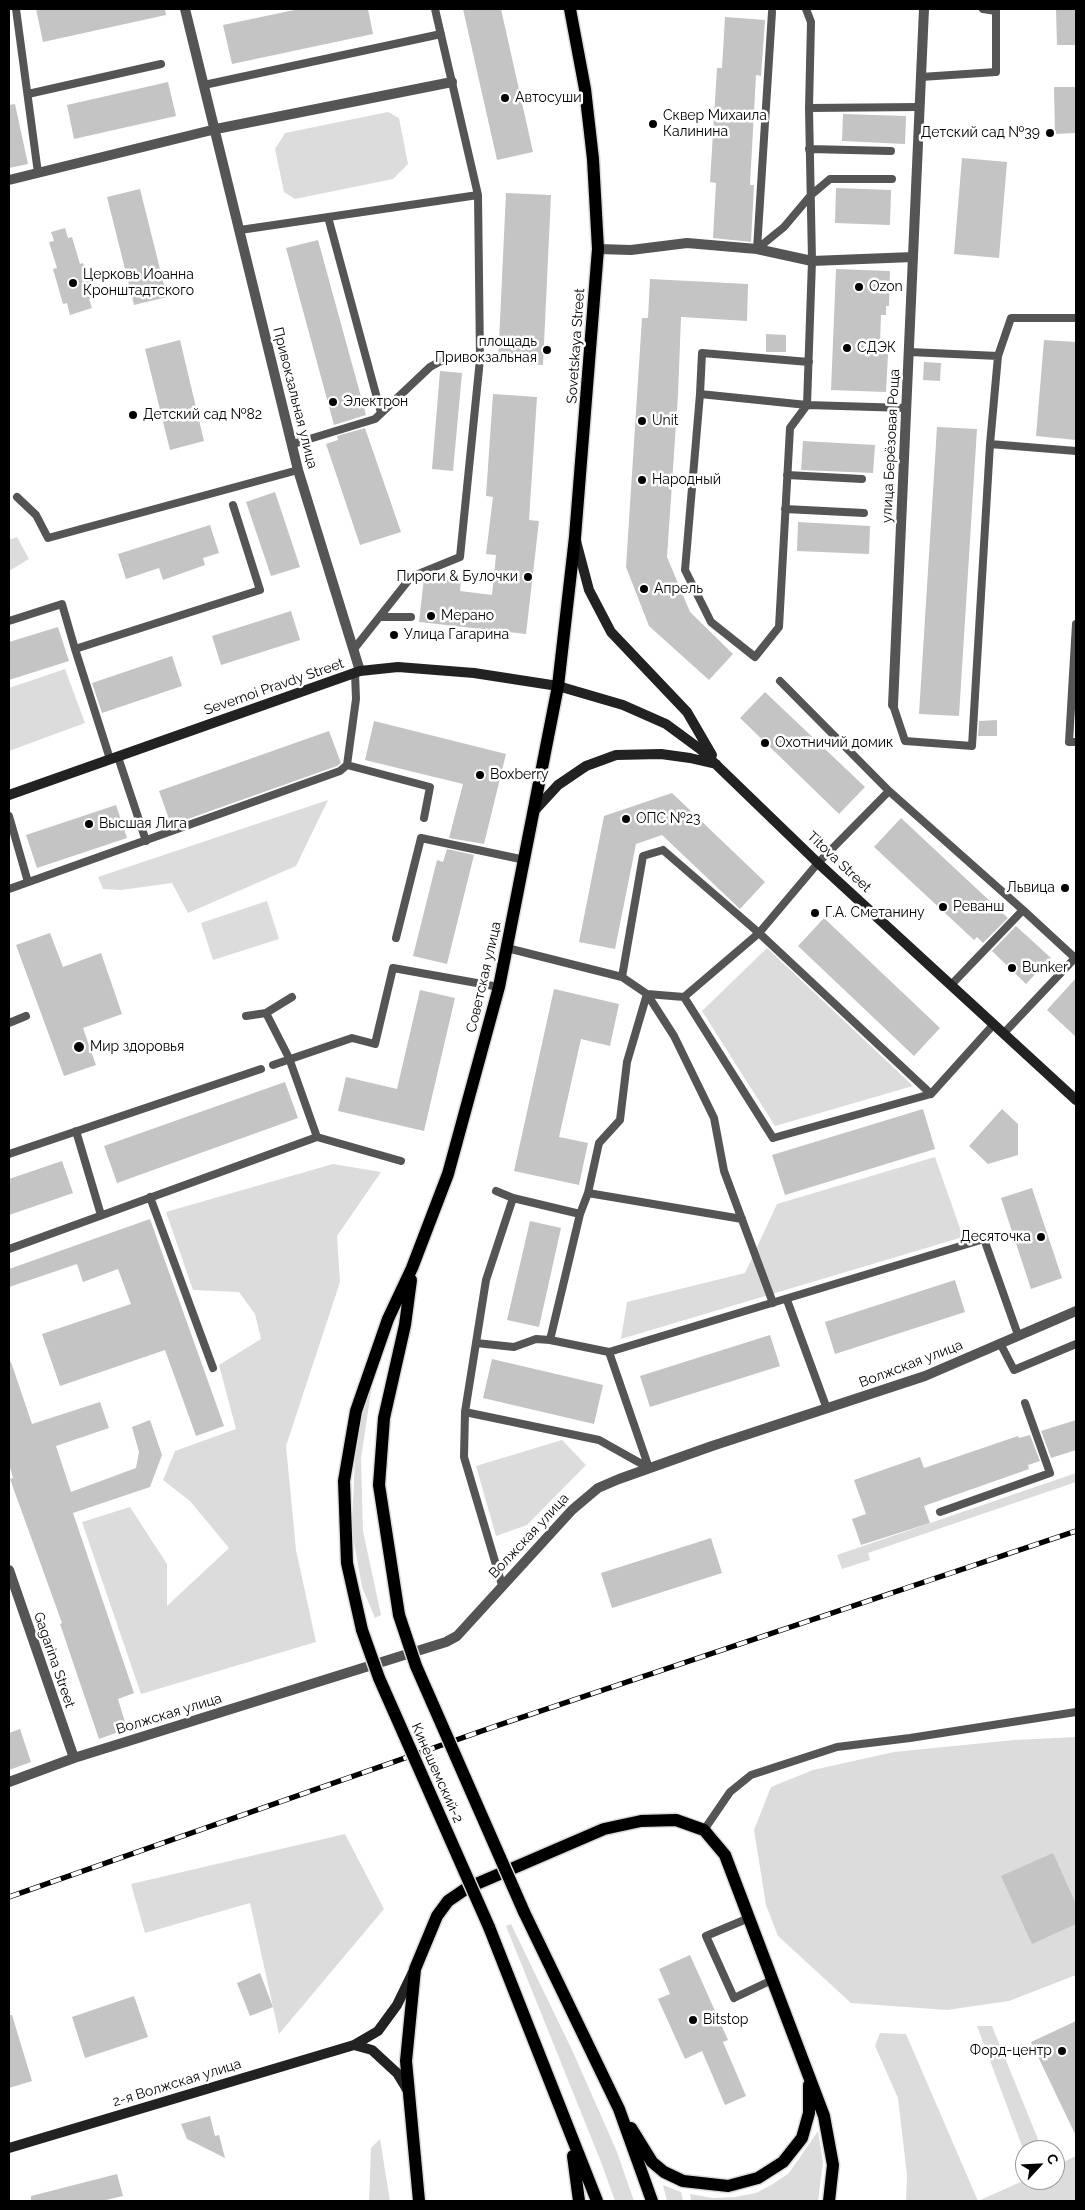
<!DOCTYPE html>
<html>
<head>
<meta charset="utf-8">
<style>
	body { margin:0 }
	#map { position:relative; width:1085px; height:2210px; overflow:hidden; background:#fff; font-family:Raleway,sans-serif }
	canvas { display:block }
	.frame { position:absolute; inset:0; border:10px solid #000; pointer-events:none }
	.north { position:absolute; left:1015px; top:2140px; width:50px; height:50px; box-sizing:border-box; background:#fff; border:1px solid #999; border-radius:50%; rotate:65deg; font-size:14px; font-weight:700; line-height:20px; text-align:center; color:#000 }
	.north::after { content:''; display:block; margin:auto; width:18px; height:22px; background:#000; clip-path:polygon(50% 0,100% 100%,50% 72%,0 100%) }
</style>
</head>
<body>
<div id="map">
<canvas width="1085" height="2210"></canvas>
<div class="frame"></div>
<div class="north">С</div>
</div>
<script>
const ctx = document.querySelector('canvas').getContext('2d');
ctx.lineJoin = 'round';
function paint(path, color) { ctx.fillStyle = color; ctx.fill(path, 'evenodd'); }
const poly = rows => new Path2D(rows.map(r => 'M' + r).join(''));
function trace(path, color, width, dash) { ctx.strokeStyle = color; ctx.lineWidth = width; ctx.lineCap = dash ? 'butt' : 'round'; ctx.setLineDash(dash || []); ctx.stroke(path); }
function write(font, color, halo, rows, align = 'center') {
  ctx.font = font + ' Raleway,sans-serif'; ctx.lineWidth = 5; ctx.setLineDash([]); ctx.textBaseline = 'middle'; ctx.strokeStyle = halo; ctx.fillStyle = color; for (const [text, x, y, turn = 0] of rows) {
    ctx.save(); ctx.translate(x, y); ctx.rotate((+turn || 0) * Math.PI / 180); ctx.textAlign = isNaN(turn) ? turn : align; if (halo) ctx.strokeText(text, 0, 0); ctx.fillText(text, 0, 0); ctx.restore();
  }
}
paint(poly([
	[388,112,399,118,408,164,393,179,295,199,284,192,275,149,285,133],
	[17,537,29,559,9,571,9,540],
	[65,669,85,723,9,751,9,688],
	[328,800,296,866,188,913,172,883,121,890,103,889,98,877],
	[267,901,279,939,213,960,201,923],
	[767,948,913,1086,775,1126,702,1011],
	[935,1157,963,1237,621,1339,627,1302,745,1273,777,1204],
	[333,1164,381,1172,337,1236,340,1282,286,1446,296,1550,316,1642,141,1694,82,1522,130,1507,167,1564,167,1606,229,1548,190,1501,163,1480,175,1451,236,1429,219,1365,261,1339,255,1314,239,1292,193,1290,166,1212],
	[372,1385,361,1458,363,1531,381,1615,375,1618,362,1587,352,1532,355,1453,366,1395],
	[562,1440,586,1465,527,1525,496,1536,476,1466],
	[1076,1473,1076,1482,868,1553,870,1560,842,1569,837,1555],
	[1076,1737,1076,1975,1009,2001,947,2010,851,2003,778,1936,766,1905,754,1830,771,1787,813,1770,894,1752,1014,1740],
	[345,1834,384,1909,279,2034,250,1903,145,1933,131,1884],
	[511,1924,573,2052,617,2152,634,2201,615,2201,601,2162,506,1926],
	[977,2026,992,2026,1042,2149,1025,2150,1025,2154],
	[880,2033,906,2034,978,2201,1025,2180,1055,2180,1055,2166,1076,2156,1076,2201,906,2201,907,2175,898,2098,875,2046],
	[818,2131,823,2162,818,2201,691,2201,690,2194,713,2198,735,2197,756,2193,773,2184,789,2173],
	[380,2139,390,2201,369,2201,371,2148],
	[663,2185,681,2192,683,2201,667,2201]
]), '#dcdcdc');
paint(poly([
	[36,9,165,9,166,15,43,42],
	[299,9,368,9,373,34,232,64,223,25],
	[463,9,501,9,533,152,497,160],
	[1056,9,1076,9,1076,45,1057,45],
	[725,17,765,20,761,76,756,75,750,185,754,185,751,242,713,238,716,183,710,182,717,68,722,68],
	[168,82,176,116,74,139,67,105],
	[1054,87,1076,87,1076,133,1055,134],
	[15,104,28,164,9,168,9,105],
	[843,114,906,116,905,144,842,141],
	[962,158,1007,162,999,258,954,254],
	[836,188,891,190,890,225,835,223],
	[140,189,167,297,134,305,107,197],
	[506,193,551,195,543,365,498,362],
	[65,228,68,238,72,237,80,264,83,263,94,297,89,299,92,308,70,315,67,303,63,304,53,269,57,268,49,242,54,241,51,232],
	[318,240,366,415,334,425,286,248],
	[836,269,890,271,889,306,886,306,886,315,881,315,880,343,884,343,884,354,888,354,886,392,831,390],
	[650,279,748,284,747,321,681,317,678,395,667,557,690,612,733,654,709,680,649,626,626,567,642,318,648,318],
	[766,334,786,335,786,352,766,352],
	[180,340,204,441,170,450,145,349],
	[1044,340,1076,342,1076,440,1036,436],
	[924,362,941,363,940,381,923,380],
	[440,371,462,373,453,471,432,469],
	[493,394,537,397,529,520,539,521,526,634,419,622,424,578,426,577,461,581,460,591,492,595,496,555,486,554,493,497,486,496],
	[937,427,977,429,959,716,919,714],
	[365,428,401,532,360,545,326,444,338,440,337,436],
	[803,441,875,445,873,473,801,470],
	[275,492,300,567,271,576,246,502],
	[798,522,870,526,869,554,797,551],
	[210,525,219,553,203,558,205,565,163,580,159,568,126,579,118,554],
	[291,611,300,640,221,665,212,636],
	[58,627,69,661,9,680,9,642],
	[172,656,182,686,102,713,92,683],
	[765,692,865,787,839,814,740,718],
	[997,720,997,736,978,736,979,721],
	[374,721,506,754,484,844,449,838,463,784,365,760],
	[329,731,341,763,337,766,171,825,159,791],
	[672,793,765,882,740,909,662,835,636,844,615,949,579,942,604,816],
	[116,805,127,838,37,868,26,835],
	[901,818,1008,918,983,943,977,937,974,940,874,847],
	[447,849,474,855,447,964,413,956,437,860,443,862],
	[824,918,940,1028,914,1056,798,946],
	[1016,926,1051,958,1026,984,992,951],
	[50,933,63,967,101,953,122,1014,83,1028,96,1065,64,1076,16,945],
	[1076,978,1076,1037,1047,1010],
	[554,989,619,1004,610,1046,581,1039,559,1137,588,1143,579,1185,514,1171],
	[420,990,455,998,424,1131,338,1111,346,1077,397,1089],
	[285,1082,298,1118,117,1183,104,1146],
	[923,1109,935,1149,785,1195,772,1155],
	[1002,1109,1018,1124,1018,1155,988,1164,969,1146],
	[62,1161,73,1193,9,1215,9,1179],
	[1032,1188,1062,1278,1031,1289,1001,1198],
	[150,1219,224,1426,196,1436,165,1350,60,1386,42,1334,131,1304,118,1269,83,1282,77,1264,9,1287,9,1269],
	[530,1221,561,1228,539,1327,507,1320],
	[955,1280,965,1312,835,1354,825,1322],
	[770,1335,780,1366,650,1407,640,1376],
	[492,1359,603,1385,594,1424,483,1398],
	[11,1362,32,1424,100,1402,109,1428,56,1446,71,1492,136,1468,139,1452,132,1427,150,1420,162,1455,150,1487,73,1513,134,1693,118,1699,127,1729,99,1739,60,1624,62,1623,10,1479,13,1478,9,1464,9,1363],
	[1076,1420,1076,1450,1051,1458,1041,1431],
	[1030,1435,1040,1461,1028,1465,1029,1469,924,1506,930,1523,861,1545,852,1519,866,1514,854,1480,920,1457,924,1468,1018,1436,1019,1438],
	[711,1538,722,1573,612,1608,601,1573],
	[20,1729,31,1762,9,1770,9,1733],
	[1053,1853,1076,1904,1076,1924,1032,1944,1001,1876],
	[690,1955,728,2040,723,2042,746,2096,725,2105,702,2051,685,2059,658,1999,670,1994,659,1969],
	[260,1973,273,2007,250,2016,237,1983],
	[134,1996,148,2037,85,2058,72,2017],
	[9,2015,12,2015,32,2081,9,2088],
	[1076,2021,1076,2136,1031,2042],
	[210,2116,215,2136,219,2135,225,2158,187,2139,181,2124],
	[117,2174,123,2196,102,2201,31,2201,31,2196]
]), '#c4c4c4');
const primary = poly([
	[399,1615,379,1485,384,1418,405,1325,411,1280],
	[362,1630,347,1563,344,1481,356,1411,388,1319,412,1268,448,1174,499,987,558,686,575,537,598,249,593,159,585,89,570,9],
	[524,1912,619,2109,652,2201],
	[489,1927,597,2201],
	[631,2128,652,2162,664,2172,683,2181,728,2186,758,2178,783,2162,802,2138,809,2113,809,2085],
	[573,2156,579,2201],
	[419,2201,406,2061,415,1969,437,1916,448,1901,467,1888,604,1829,641,1821,676,1820,704,1830,725,1855,824,2116,833,2165,829,2201]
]);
trace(primary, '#dbdbdb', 15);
trace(poly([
	[16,9,38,173],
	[806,9,811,22,809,108],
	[921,77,996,72,996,11,983,9],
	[204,85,441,34],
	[28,94,161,64],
	[810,153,809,149,891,151],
	[328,217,381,413],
	[240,230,478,195],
	[757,249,772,12],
	[757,249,784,227,811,195,830,179,892,179],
	[998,356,1011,318,1076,318],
	[700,394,702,353,809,362],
	[906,408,807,405,790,428,779,627,755,657,711,622,685,570,700,394,807,405,812,261,809,108,919,107],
	[293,444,375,419,430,367,439,362,456,357,480,359],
	[990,444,1076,451],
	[787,475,862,479],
	[17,497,36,515,48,538,298,470],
	[785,509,864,513],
	[380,617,411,617],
	[9,621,62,604,75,649],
	[1076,624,1069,742,1076,742],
	[354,649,411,577,460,557,480,359,478,195,435,9],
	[780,681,889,791],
	[893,705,905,741,972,746,990,444,998,356,909,352],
	[118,757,146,841],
	[110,759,75,649,260,590,233,505],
	[347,765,430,787,424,818],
	[9,816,28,882],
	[663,850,759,933,931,1094,773,1138,684,997,647,994,622,977,643,856,663,850],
	[9,889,340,771,347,765,356,699,355,673],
	[396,938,421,838,525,860],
	[507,948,622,977],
	[951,985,1023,910,1075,958,1004,1033],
	[647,994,674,1036,714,1118,724,1171,773,1303],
	[292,997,266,1013,289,1058,317,1137],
	[684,997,759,933,818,863,889,791,1023,910],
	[246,1016,266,1013],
	[9,1023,26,1016],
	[273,1065,352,1038,375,1044,393,968,499,987],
	[931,1094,994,1024],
	[76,1131,101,1215],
	[9,1154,261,1069],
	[496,1191,513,1198,486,1280,465,1412,464,1457,502,1585],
	[588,1193,742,1219],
	[150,1197,213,1368],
	[513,1198,580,1214,588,1193,599,1143,620,1120,627,1062,647,994],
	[580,1214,550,1340,609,1352],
	[984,1239,997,1235],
	[9,1249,317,1137,401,1161],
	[787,1300,827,1409],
	[476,1343,514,1347,536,1339,550,1340],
	[1000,1343,1014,1370,1076,1344],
	[465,1412,599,1440,649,1468],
	[649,1468,609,1352,984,1239,1018,1335],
	[940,1512,1050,1473,1025,1403],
	[704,1830,730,1792,751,1775,837,1747,910,1738,1076,1712],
	[749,1918,706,1936,734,1998,772,1980]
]), '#555', 8);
trace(poly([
	[185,9,298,470,360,671],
	[9,180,216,129,452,82],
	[598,249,631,250,687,243,757,249,812,261,913,257],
	[893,705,924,9],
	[9,1570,74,1758],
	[9,1782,74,1758,446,1642,457,1636,572,1510,598,1488,619,1479,712,1446,925,1376,1076,1311]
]), '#555', 10);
trace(poly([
	[576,541,589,590,611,632,687,712,712,755],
	[9,795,360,671,398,667,474,673,558,686,623,705,666,724,700,749,818,863,1076,1100],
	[535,810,558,785,586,766,616,755,661,754,690,758,716,764],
	[354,2045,372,2050,397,2073,408,2091],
	[9,2148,354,2045,378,2031,397,2005,413,1972]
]), '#222', 10);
trace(primary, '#000', 12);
const rail = poly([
	[9,1897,496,1726,1076,1531]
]);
trace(rail, '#000', 5.5);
trace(rail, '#fff', 4, [11]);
const primaryBridge = poly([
	[399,1615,416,1666,524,1912],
	[362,1630,379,1678,489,1927]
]);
trace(primaryBridge, '#dbdbdb', 15, []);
trace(primaryBridge, '#000', 12);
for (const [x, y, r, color] of [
	[505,98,5,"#000"],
	[653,124,5,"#000"],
	[1050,133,5,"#000"],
	[73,283,5,"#000"],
	[859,287,5,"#000"],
	[847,348,5,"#000"],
	[547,350,5,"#000"],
	[333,402,5,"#000"],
	[133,415,5,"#000"],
	[642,421,5,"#000"],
	[642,480,5,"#000"],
	[528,577,5,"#000"],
	[644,589,5,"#000"],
	[431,616,5,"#000"],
	[394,635,5,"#000"],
	[765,743,5,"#000"],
	[480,775,5,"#000"],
	[626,819,5,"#000"],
	[89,824,5,"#000"],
	[1065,888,5,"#000"],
	[943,907,5,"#000"],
	[815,913,5,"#000"],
	[1012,968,5,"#000"],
	[79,1047,6,"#000"],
	[1041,1237,5,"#000"],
	[693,2020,5,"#000"],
	[1062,2051,5,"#000"]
]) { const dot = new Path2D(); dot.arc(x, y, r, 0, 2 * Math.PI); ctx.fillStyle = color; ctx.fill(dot); trace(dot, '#fff', 2); }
write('14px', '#000', '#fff', [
	["Автосуши",515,98],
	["Сквер Михаила",663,116],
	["Калинина",663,132],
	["Детский сад №39",1040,133,"right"],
	["Церковь Иоанна",83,275],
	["Кронштадтского",83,291],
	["Ozon",869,287],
	["площадь",537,342,"right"],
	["Привокзальная",537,358,"right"],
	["СДЭК",857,348],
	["Электрон",343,402],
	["Детский сад №82",143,415],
	["Unit",652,421],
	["Народный",652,480],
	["Пироги & Булочки",518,577,"right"],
	["Апрель",654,589],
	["Мерано",441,616],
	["Улица Гагарина",404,635],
	["Охотничий домик",775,743],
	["Boxberry",490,775],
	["ОПС №23",636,819],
	["Высшая Лига",99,824],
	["Львица",1055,888,"right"],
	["Реванш",953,907],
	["Г.А. Сметанину",825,913],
	["Bunker",1022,968],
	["Мир здоровья",90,1047],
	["Десяточка",1031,1237,"right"],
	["Bitstop",703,2020],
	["Форд-центр",1052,2051,"right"]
], 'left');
write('14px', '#000', '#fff', [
	["Sovetskaya Street",576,346,-86],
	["Привокзальная улица",295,398,76],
	["улица Берёзовая Роща",891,446,-87],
	["Severnoi Pravdy Street",274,687,-19],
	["Titova Street",839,862,43],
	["Советская улица",484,977,-77],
	["Волжская улица",911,1364,-21],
	["Волжская улица",529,1536,-47],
	["Gagarina Street",54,1660,71],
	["Волжская улица",169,1714,-17],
	["Кинешемский-2",437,1773,66],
	["2-я Волжская улица",177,2083,-17]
]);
</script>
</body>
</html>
